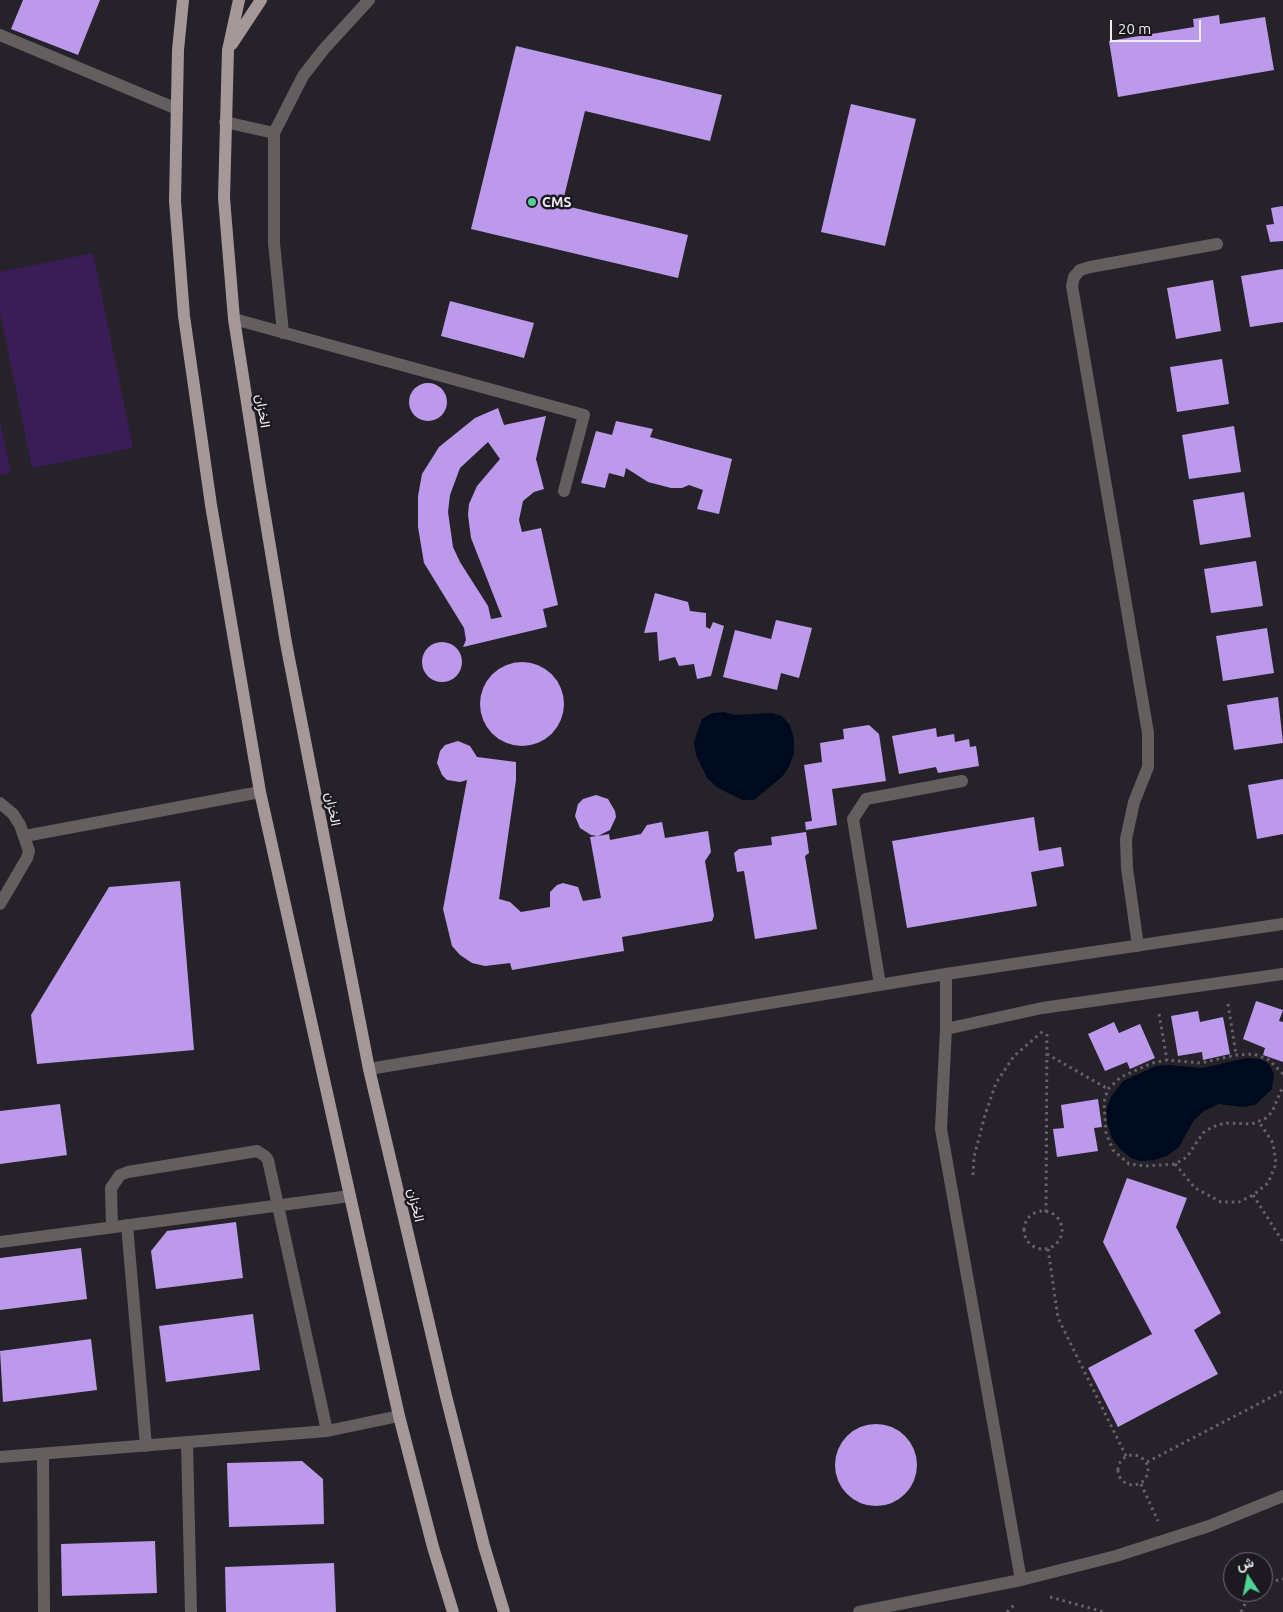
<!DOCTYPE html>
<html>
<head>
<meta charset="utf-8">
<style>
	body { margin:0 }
	#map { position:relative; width:1283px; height:1612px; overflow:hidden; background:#26222a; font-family:Ubuntu,Vazirmatn,sans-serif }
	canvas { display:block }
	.north { position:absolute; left:1223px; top:1552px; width:50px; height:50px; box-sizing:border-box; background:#1c1921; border:1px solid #706d74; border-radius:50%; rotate:349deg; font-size:14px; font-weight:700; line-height:20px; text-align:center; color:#eeebf1 }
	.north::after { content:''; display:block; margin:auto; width:18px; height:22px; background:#50d398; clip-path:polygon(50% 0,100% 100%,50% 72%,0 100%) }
	.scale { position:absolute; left:1110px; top:20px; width:91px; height:22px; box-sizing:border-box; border:2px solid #eeebf1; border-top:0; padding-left:6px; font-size:15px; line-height:18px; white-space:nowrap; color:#eeebf1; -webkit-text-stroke:4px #1c1921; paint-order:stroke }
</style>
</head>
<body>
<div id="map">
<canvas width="1283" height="1612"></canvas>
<div class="north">ش</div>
<div class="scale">20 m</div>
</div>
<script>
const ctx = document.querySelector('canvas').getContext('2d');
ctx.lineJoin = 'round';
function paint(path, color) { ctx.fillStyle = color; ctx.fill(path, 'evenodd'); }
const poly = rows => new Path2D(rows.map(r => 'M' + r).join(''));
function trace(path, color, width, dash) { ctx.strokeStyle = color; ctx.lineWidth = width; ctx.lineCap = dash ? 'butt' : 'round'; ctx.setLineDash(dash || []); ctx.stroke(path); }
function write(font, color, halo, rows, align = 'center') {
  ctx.font = font + ' Ubuntu,Vazirmatn,sans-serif'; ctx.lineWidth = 5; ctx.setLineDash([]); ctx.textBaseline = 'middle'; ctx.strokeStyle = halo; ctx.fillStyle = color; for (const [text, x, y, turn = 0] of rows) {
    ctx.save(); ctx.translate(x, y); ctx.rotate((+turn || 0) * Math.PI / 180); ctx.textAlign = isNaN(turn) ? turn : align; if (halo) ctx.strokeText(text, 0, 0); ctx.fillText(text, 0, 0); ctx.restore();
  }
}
paint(poly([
	[93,253,133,448,32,468,0,312,0,272],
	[0,421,11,473,0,476]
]), '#3a1c57');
paint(poly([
	[724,712,736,715,772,713,782,716,790,725,794,739,794,753,789,767,782,777,754,800,742,800,718,788,707,778,696,755,694,742,702,719,712,713],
	[1247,1058,1260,1059,1269,1064,1274,1074,1272,1089,1255,1105,1243,1107,1219,1104,1204,1111,1194,1120,1179,1147,1167,1156,1155,1160,1140,1161,1131,1158,1120,1149,1112,1138,1107,1123,1106,1110,1111,1097,1123,1081,1156,1066,1169,1065,1202,1068]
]), '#000a1e');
paint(poly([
	[23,0,100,0,78,55,11,29],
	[1219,15,1220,24,1265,17,1274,70,1118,97,1109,41,1194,27,1193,19],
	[516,46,722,95,710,141,585,111,562,205,688,235,678,278,471,229],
	[851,104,916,119,885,246,821,232],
	[1283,206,1283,241,1270,242,1266,225,1274,224,1271,208],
	[1283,269,1283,322,1250,327,1241,276],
	[1213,280,1221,331,1176,339,1167,288],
	[450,301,534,323,524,358,441,336],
	[1222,359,1229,404,1177,412,1170,367],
	'409 402a19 19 0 1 1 38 0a19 19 0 1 1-38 0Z',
	[498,408,504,425,546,416,536,459,544,489,534,492,523,501,519,520,522,532,541,528,558,605,543,609,547,627,463,647,466,640,464,628,424,563,418,527,418,496,422,474,439,447,475,418],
	[488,442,500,459,477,486,469,504,468,515,471,538,502,617,491,619,488,606,460,562,453,547,448,512,450,495,460,468],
	[616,421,653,429,650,437,732,459,719,514,697,509,703,490,689,485,682,488,671,488,648,482,626,468,624,477,609,473,605,488,581,483,596,431,612,435],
	[1234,426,1241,472,1189,479,1182,435],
	[1244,492,1251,537,1200,545,1193,500],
	[1256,561,1263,606,1211,613,1204,569],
	[655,593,688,602,690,611,706,613,706,627,710,629,713,622,724,626,711,676,697,679,694,664,679,666,675,657,659,661,657,632,644,633],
	[776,620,812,628,799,678,781,673,777,690,723,677,735,630,771,639],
	[1267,628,1274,673,1223,681,1216,636],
	'422 662a20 20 0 1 1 40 0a20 20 0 1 1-40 0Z',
	'480 704a42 42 0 1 1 84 0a42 42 0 1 1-84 0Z',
	[1278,697,1283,743,1234,750,1227,705],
	[869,725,879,734,886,781,832,789,837,825,806,830,805,822,812,821,804,765,822,762,820,743,844,739,843,729],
	[936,728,937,737,954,734,955,742,969,739,970,747,976,746,979,766,938,773,936,767,899,774,892,736],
	[458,741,470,746,477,757,516,762,516,780,499,899,510,902,521,912,550,907,550,892,557,885,563,883,578,887,583,901,601,898,590,837,597,836,591,835,580,828,575,816,578,804,583,799,596,795,608,799,615,811,616,817,610,830,598,836,609,834,610,840,641,834,647,825,662,822,665,838,708,831,711,852,705,861,714,916,712,921,622,937,624,951,512,970,510,963,485,966,472,963,460,955,452,946,443,909,467,780,460,782,447,780,442,775,437,763,440,751,445,745],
	[1283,779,1283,834,1257,839,1248,785],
	[1034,817,1039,851,1061,847,1064,866,1031,872,1037,906,907,928,892,841],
	[806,832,809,853,805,856,817,929,755,939,744,871,737,872,734,853,739,849,772,845,771,837],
	[180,881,194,1050,37,1064,31,1015,109,887],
	[1256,1001,1283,1010,1279,1021,1283,1022,1283,1062,1263,1055,1265,1048,1243,1039],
	[1198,1011,1200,1022,1223,1017,1230,1054,1203,1060,1202,1052,1178,1056,1171,1016],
	[1114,1022,1119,1033,1140,1024,1155,1058,1130,1069,1127,1062,1105,1071,1088,1034],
	[1098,1099,1102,1127,1094,1128,1098,1151,1057,1157,1053,1129,1064,1128,1061,1105],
	[60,1104,67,1155,0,1164,0,1111],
	[1127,1178,1187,1198,1176,1227,1221,1313,1194,1330,1218,1374,1118,1427,1088,1368,1152,1334,1103,1242],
	[236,1222,243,1278,156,1289,151,1251,167,1231],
	[81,1248,87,1299,0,1310,0,1258],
	[253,1314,260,1370,166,1382,159,1326],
	[91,1339,97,1390,3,1402,0,1351],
	'835 1465a41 41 0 1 1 82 0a41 41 0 1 1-82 0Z',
	[302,1461,323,1479,324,1524,229,1527,227,1463],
	[155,1541,157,1593,62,1596,61,1544],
	[334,1563,336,1612,226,1612,225,1567]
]), '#bd99eb');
trace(poly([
	[1228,1004,1236,1054],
	[1159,1014,1167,1060],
	[1047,1054,1108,1089],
	[1283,1074,1269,1060,1254,1054,1236,1055,1201,1063,1167,1060,1152,1063,1121,1077,1108,1089,1104,1102,1106,1133,1113,1150,1129,1164,1146,1166,1175,1164,1187,1157,1203,1133,1212,1127,1225,1123,1252,1124,1266,1118,1272,1112,1283,1086],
	[1175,1164,1195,1188,1221,1202,1239,1202,1253,1195,1268,1183,1276,1164,1273,1143,1259,1122],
	[973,1175,974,1157,985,1115,996,1083,1014,1056,1043,1031],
	[1253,1195,1283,1242],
	'1024 1230a19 19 0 1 1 38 0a19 19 0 1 1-38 0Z',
	[1046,1212,1047,1030],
	[1048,1249,1058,1318,1126,1456],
	'1118 1470a15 15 0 1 1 30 0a15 15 0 1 1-30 0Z',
	[1147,1462,1283,1391],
	[1141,1484,1158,1521],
	[1263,1583,1283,1579],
	[1050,1597,1104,1612],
	[1007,1612,1015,1604],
	[1241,1612,1251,1592]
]), '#66626a', 3, [2.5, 4]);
trace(poly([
	[0,35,177,109],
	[225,122,274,133],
	[234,319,584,415,564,491],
	[283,333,274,243,274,133,303,76,324,49,369,0],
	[0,803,13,814,20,825,29,851,27,858,0,904],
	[25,836,260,792],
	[1138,946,1127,868,1126,839,1134,802,1148,767,1148,733,1072,286,1074,277,1080,270,1090,267,1217,244],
	[880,985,853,819,866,799,962,781],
	[946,1029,946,974],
	[369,1069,946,974,1283,924],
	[127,1225,146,1446],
	[112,1227,111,1188,120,1175,128,1172,251,1152,257,1151,265,1156,268,1160,327,1431],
	[0,1242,350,1196],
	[187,1442,191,1612],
	[43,1454,44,1612],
	[0,1457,327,1431,399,1416],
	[1021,1580,941,1129,946,1029,1042,1008,1283,974],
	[859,1612,1021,1580,1116,1556,1209,1526,1283,1496]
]), '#645e5f', 12);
trace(poly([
	[183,0,178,50,175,201,184,316,211,505,260,792,399,1416,433,1547,453,1612],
	[239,0,228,50,224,198,234,319,260,486,286,643,369,1069,446,1396,484,1546,504,1612],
	[232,44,261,0]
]), '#a49899', 12);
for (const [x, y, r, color] of [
	[532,202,5,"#50d398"]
]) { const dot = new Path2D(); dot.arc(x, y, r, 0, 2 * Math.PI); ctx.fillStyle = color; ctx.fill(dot); trace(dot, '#1c1921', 2); }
write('bold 14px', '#eeebf1', '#1c1921', [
	["CMS",542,202]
], 'left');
write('14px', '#eeebf1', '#1c1921', [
	["الخزان",263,411,81],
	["الخزان",333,809,79],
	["الخزان",416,1205,77]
]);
</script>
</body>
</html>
